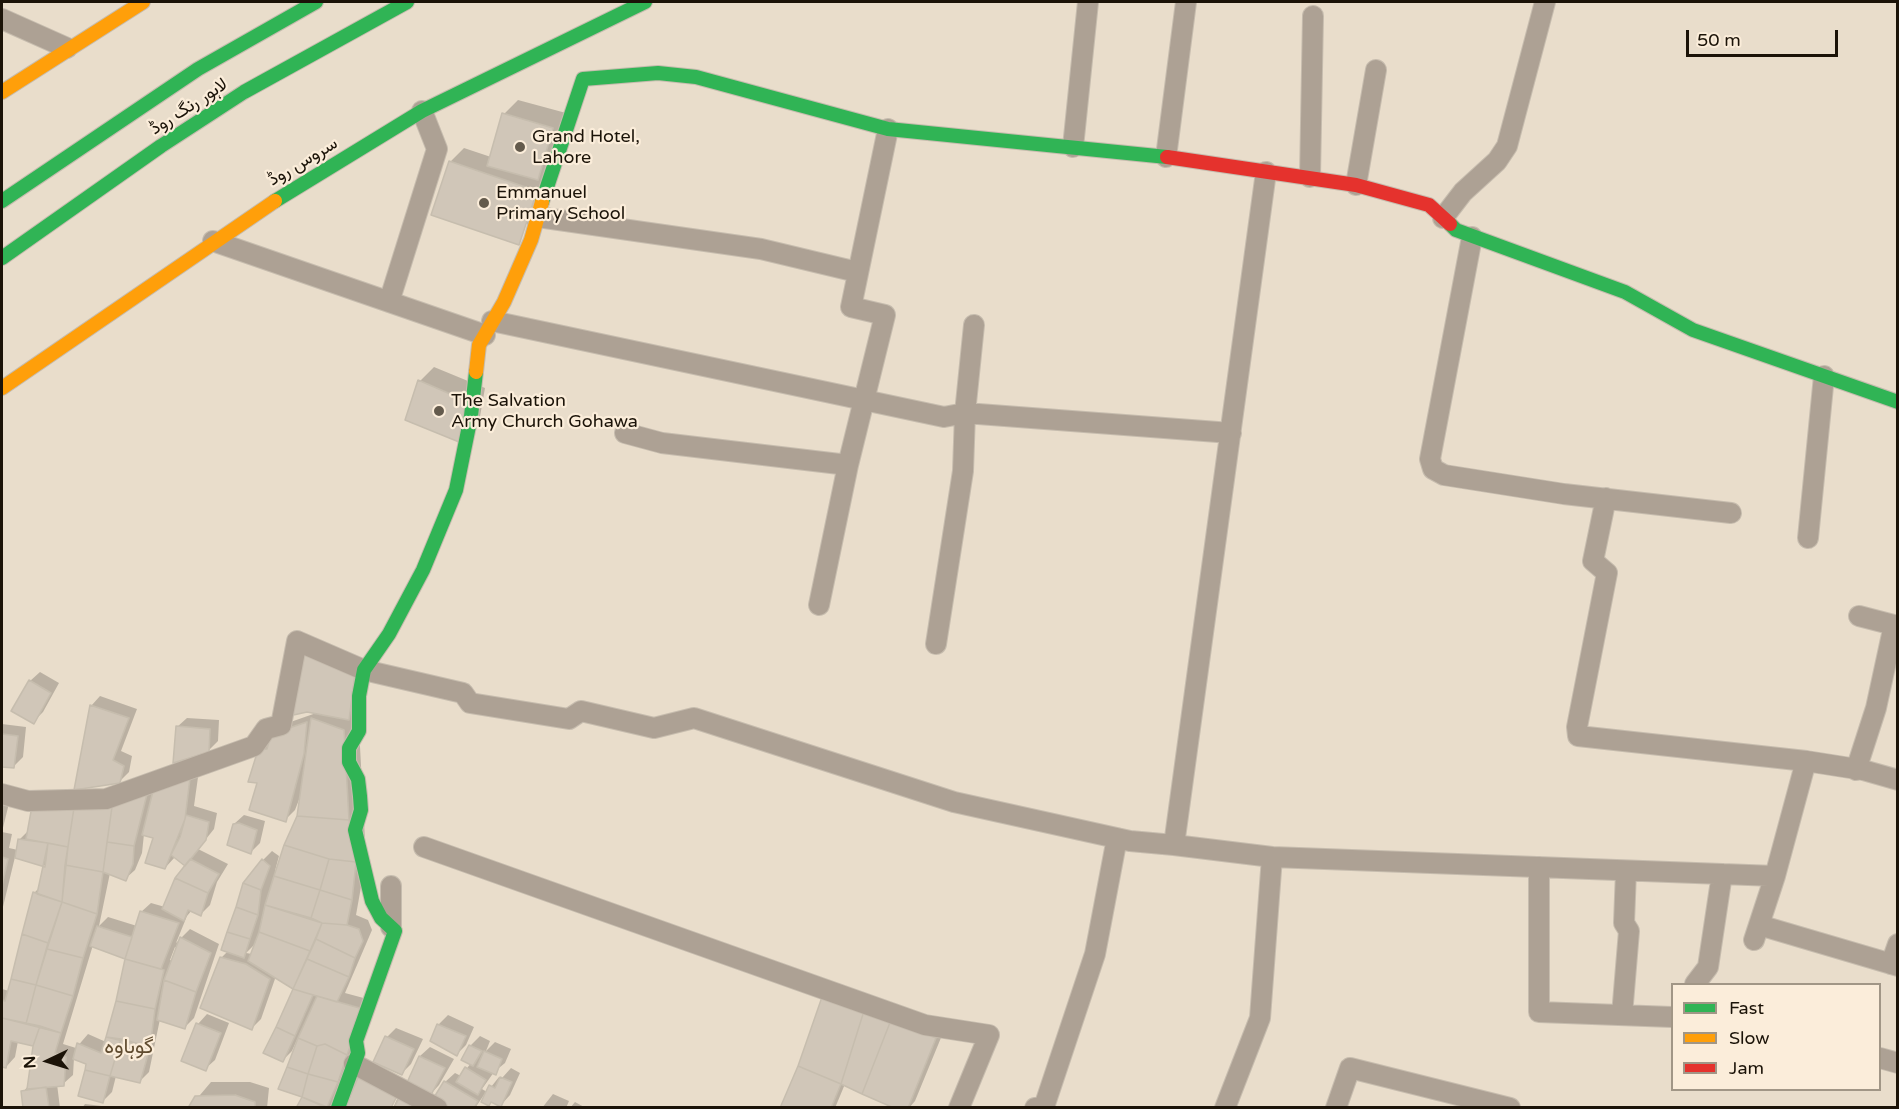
<!DOCTYPE html>
<html>
<head>
<meta charset="utf-8">
<style>
	body { margin:0 }
	#map { position:relative; width:1899px; height:1109px; overflow:hidden; background:#e9ddcb; font-family:"Varela Round",sans-serif }
	canvas { display:block }
	.frame { position:absolute; inset:0; border:3px solid #1b1308; pointer-events:none }
	.legend { position:absolute; left:1671px; top:983px; width:210px; height:108px; box-sizing:border-box; background:#fbedda; border:2px solid #a19686; margin:0; padding:8px 10px; list-style:none; font-size:18px; color:#1b1308 }
	.legend li { display:flex; align-items:center; gap:12px; height:30px }
	.legend b { width:30px; border:2px solid #a19686 }
	.north { position:absolute; left:18px; top:1031px; width:60px; height:60px; -webkit-text-stroke:4px #fbedda; paint-order:stroke; rotate:266deg; font-size:16px; font-weight:700; line-height:24px; text-align:center; color:#1b1308 }
	.north::after { content:''; display:block; margin:auto; width:21px; height:27px; background:#1b1308; clip-path:polygon(50% 0,100% 100%,50% 72%,0 100%) }
	.scale { position:absolute; left:1686px; top:30px; width:152px; height:27px; box-sizing:border-box; border:3px solid #1b1308; border-top:0; padding-left:8px; font-size:18px; line-height:21px; white-space:nowrap; color:#1b1308; -webkit-text-stroke:4px #fbedda; paint-order:stroke }
</style>
</head>
<body>
<div id="map">
<canvas width="1899" height="1109"></canvas>
<div class="frame"></div>
<ul class="legend">
<li><b style="height:8px;background:#30b455"></b>Fast</li>
<li><b style="height:8px;background:#ff9f0a"></b>Slow</li>
<li><b style="height:8px;background:#e5322d"></b>Jam</li>
</ul>
<div class="north">N</div>
<div class="scale">50 m</div>
</div>
<script>
const ctx = document.querySelector('canvas').getContext('2d');
ctx.lineJoin = 'round';
function paint(path, color) { ctx.fillStyle = color; ctx.fill(path, 'evenodd'); }
const poly = rows => new Path2D(rows.map(r => 'M' + r).join(''));
function trace(path, color, width, dash) { ctx.strokeStyle = color; ctx.lineWidth = width; ctx.lineCap = dash ? 'butt' : 'round'; ctx.setLineDash(dash || []); ctx.stroke(path); }
function write(font, color, halo, rows, align = 'center') {
  ctx.font = font + ' "Varela Round",Vazirmatn,sans-serif'; ctx.lineWidth = 4.5; ctx.setLineDash([]); ctx.textBaseline = 'middle'; ctx.strokeStyle = halo; ctx.fillStyle = color; for (const [text, x, y, turn = 0] of rows) {
    ctx.save(); ctx.translate(x, y); ctx.rotate((+turn || 0) * Math.PI / 180); ctx.textAlign = isNaN(turn) ? turn : align; if (halo) ctx.strokeText(text, 0, 0); ctx.fillText(text, 0, 0); ctx.restore();
  }
}
paint(poly([
	[518,100,566,113,533,229,450,162,464,148,491,157,504,114],
	[434,367,485,388,478,428,420,381],
	[303,652,358,709,366,859,356,915,368,920,372,930,345,993,371,1000,333,1108,298,1108,304,1096,304,1033,301,1031,292,1051,283,1060,265,1052,295,988,276,976,261,1019,251,1029,221,958,228,951,263,860,272,851,279,856,275,871,277,872,298,817,302,792,295,810,285,820,259,782,260,751,282,725,319,712],
	[255,944,252,954,246,953],
	[40,672,59,683,43,712,33,722,30,681],
	[100,696,137,709,121,751,132,756,129,772,119,782,91,706],
	[187,718,219,720,218,741,208,751,177,727],
	[2,724,26,727,23,757,13,767,2,765],
	[199,770,194,806,217,813,214,829,198,849,228,864,217,882,210,905,201,914,192,910,187,916,176,943,190,929,219,944,194,1018,185,1027,160,1019,149,1072,139,1082,116,1076,112,1092,103,1101,88,1063,74,1058,73,1075,63,1084,57,1084,60,1108,25,1108,23,1092,29,1085,35,1044,18,1041,15,1057,6,1067,2,1066,2,989,9,991,34,893,41,886,46,866,15,857,2,911,2,792,11,795,2,832,12,834,9,848,18,850,20,839,29,830],
	[144,834,155,836,165,868,175,857,187,865,165,907,151,903,141,912,137,926,108,917,99,926,110,873,125,879,135,870,142,853],
	[93,945,127,958,106,1042,88,1034,76,1048,63,1044],
	[175,947,177,948,173,961,170,960],
	[244,815,265,821,260,843,251,852,234,824],
	[207,1014,229,1023,215,1060,205,1069,198,1024],
	[448,1015,474,1027,466,1045,457,1054,438,1025],
	[396,1028,423,1039,411,1064,402,1073,387,1037],
	[945,1028,915,1101,909,1108,899,1108,845,1084,835,1108,780,1108,799,1067],
	[480,1036,490,1041,486,1051,495,1042,511,1049,505,1063,494,1072,482,1089,487,1092,499,1077,502,1078,511,1068,520,1073,510,1095,501,1105,484,1095,475,1108,451,1108,445,1082,455,1073,461,1076,471,1063,470,1046],
	[430,1047,454,1059,439,1085,429,1096,430,1108,414,1108,427,1094,421,1091,413,1108,393,1108,403,1086,348,1108,409,1083,420,1056],
	[211,1082,250,1082,269,1088,267,1108,189,1108],
	[553,1094,569,1101,566,1108,542,1108],
	[575,1102,586,1108,570,1108],
	[85,1104,110,1107,110,1108,82,1108]
]), '#0003');
const building = poly([
	[502,113,553,128,538,180,487,166,502,113],
	[449,161,537,191,519,245,431,215,449,161],
	[418,380,471,403,464,444,405,420,418,380],
	[302,651,355,674,349,720,307,712,289,716,302,651],
	[29,680,51,693,34,724,11,711,29,680],
	[90,705,129,718,113,760,124,766,120,783,74,790,90,705],
	[311,718,344,730,349,820,297,816,311,718],
	[307,722,304,754,286,822,249,810,257,783,248,782,258,750,267,749,271,734,307,722],
	[176,726,210,729,209,752,173,763,176,726],
	[2,734,18,736,14,768,2,767,2,734],
	[190,778,185,819,165,869,145,863,153,838,142,835,153,791,190,778],
	[147,794,134,846,107,842,112,807,147,794],
	[32,806,74,808,68,847,26,839,32,806],
	[112,807,103,872,65,865,74,808,112,807],
	[186,815,209,822,206,840,185,866,171,855,180,837,186,815],
	[297,816,349,820,356,862,329,859,284,845,297,816],
	[239,823,257,830,251,854,227,845,233,824,239,823],
	[18,839,48,843,45,867,15,858,18,839],
	[107,842,134,846,133,864,126,881,103,872,107,842],
	[48,843,68,847,62,902,37,894,48,843],
	[284,845,329,859,320,890,274,876,284,845],
	[2,857,8,859,2,885,2,857],
	[190,859,219,874,208,893,175,878,190,859],
	[262,859,270,866,261,890,243,883,262,859],
	[329,859,356,862,352,900,320,890,329,859],
	[65,865,103,872,97,914,62,902,65,865],
	[274,876,320,890,311,918,265,905,274,876],
	[175,878,208,893,201,916,188,910,184,921,162,909,175,878],
	[243,883,261,890,258,915,236,907,243,883],
	[320,890,352,900,347,925,322,923,311,918,320,890],
	[33,892,62,902,48,943,22,934,33,892],
	[62,902,97,914,83,958,47,949,62,902],
	[265,905,322,923,310,951,259,932,265,905],
	[236,907,258,915,250,939,227,932,236,907],
	[140,911,179,923,161,969,125,959,140,911],
	[322,923,347,925,359,929,363,941,355,958,316,939,322,923],
	[97,926,132,937,125,959,90,946,97,926],
	[227,932,250,939,244,958,221,950,227,932],
	[259,932,310,951,293,989,248,961,259,932],
	[22,934,48,943,36,985,11,979,22,934],
	[180,937,211,953,196,992,164,980,180,937],
	[316,939,355,958,349,977,307,959,316,939],
	[47,949,83,958,73,996,36,985,47,949],
	[220,957,246,964,270,979,252,1030,200,1008,220,957],
	[125,959,164,970,155,1009,116,1001,125,959],
	[307,959,349,977,337,1002,293,989,307,959],
	[11,979,36,985,26,1024,2,1018,2,1000,5,1001,11,979],
	[164,980,196,992,185,1029,157,1020,164,980],
	[36,985,73,996,61,1033,26,1024,36,985],
	[293,989,313,995,295,1036,276,1027,293,989],
	[317,996,363,1009,347,1055,325,1044,317,1046,298,1038,317,996],
	[822,997,864,1011,841,1084,798,1066,822,997],
	[116,1001,155,1009,150,1047,106,1037,116,1001],
	[864,1011,891,1020,862,1094,841,1084,864,1011],
	[2,1018,40,1026,33,1046,11,1041,6,1068,2,1067,2,1018],
	[891,1020,936,1038,908,1108,894,1108,862,1094,891,1020],
	[196,1023,221,1033,206,1071,181,1061,196,1023],
	[437,1024,466,1036,457,1056,430,1041,437,1024],
	[40,1026,61,1033,55,1053,66,1057,64,1086,27,1089,33,1046,40,1026],
	[276,1027,295,1036,283,1062,263,1053,276,1027],
	[385,1036,414,1049,402,1075,373,1062,385,1036],
	[106,1037,121,1039,110,1076,85,1070,86,1064,73,1059,77,1043,101,1053,106,1037],
	[298,1038,317,1046,308,1074,287,1067,298,1038],
	[121,1039,150,1047,140,1083,110,1076,121,1039],
	[325,1044,347,1055,338,1082,308,1074,317,1046,325,1044],
	[469,1045,482,1051,473,1066,461,1060,469,1045],
	[484,1051,502,1059,496,1075,477,1067,484,1051],
	[419,1056,445,1068,430,1097,405,1087,419,1056],
	[798,1066,841,1084,831,1108,780,1108,798,1066],
	[287,1067,308,1074,302,1097,278,1089,287,1067],
	[465,1067,486,1080,478,1095,456,1082,465,1067],
	[85,1070,110,1076,103,1103,78,1096,85,1070],
	[360,1073,399,1092,391,1108,345,1108,360,1073],
	[308,1074,338,1082,327,1107,302,1097,308,1074],
	[500,1077,512,1082,501,1107,491,1102,489,1106,481,1102,489,1085,495,1088,500,1077],
	[444,1081,478,1101,474,1108,448,1108,433,1099,444,1081],
	[46,1087,49,1108,23,1108,21,1091,46,1087],
	[235,1095,255,1102,255,1108,188,1108,195,1096,235,1095],
	[400,1096,412,1102,409,1108,394,1108,400,1096],
	[302,1097,327,1108,296,1108,302,1097]
]);
paint(building, '#d0c6b8');
trace(building, '#c6bdae', 1.5);
const street = poly([
	[2,19,67,48],
	[1073,147,1088,2],
	[1166,157,1186,2],
	[1310,177,1313,16],
	[1356,185,1376,70],
	[538,217,761,249,857,272],
	[1443,218,1463,192,1497,161,1507,146,1545,2],
	[1472,237,1430,459,1433,469,1444,475,1564,494,1731,513],
	[213,241,485,335],
	[389,302,437,149,422,111],
	[492,321,944,417,965,413,1231,433],
	[625,433,662,443,848,465],
	[1606,498,1593,561,1607,573,1577,727,1578,736,1806,761],
	[1808,538,1824,376],
	[819,605,848,465,885,315,851,307,888,129],
	[1859,616,1898,626],
	[936,644,963,471,965,413,974,325],
	[1856,770,1876,708,1894,625],
	[2,794,28,801,106,799,254,746,266,729,281,725,297,641,364,670,463,693,470,703,569,719,581,711,654,728,694,718,954,802,1130,841,1174,845,1266,172],
	[1174,845,1272,857,1260,1018,1225,1108],
	[424,847,925,1025,989,1035,959,1108],
	[1272,857,1775,876,1806,761,1863,770,1898,780],
	[1539,867,1539,1012,1672,1017],
	[1759,925,1898,966],
	[391,927,391,886],
	[1754,940,1775,876],
	[1891,964,1898,944],
	[1695,984,1708,967,1722,874],
	[1622,1015,1629,931,1624,923,1626,871],
	[1880,1058,1898,1063],
	[354,1064,437,1108],
	[1035,1108,1044,1107,1095,954,1117,838],
	[1336,1108,1350,1068,1510,1108]
]);
const fast = poly([
	[2,201,198,69,316,2],
	[275,201,422,111,645,2],
	[542,202,583,79,658,73,696,77,888,129,1167,157],
	[1450,224,1456,230,1625,292,1693,330,1898,402],
	[2,258,161,146,244,92,407,2],
	[338,1108,358,1053,356,1041,395,931,381,918,372,901,355,830,361,810,360,796,358,779,349,762,349,748,359,731,359,696,364,670,389,634,423,570,456,490,471,416,476,372]
]);
const slow = poly([
	[2,92,143,2],
	[476,372,479,345,504,302,531,240,542,202],
	[2,388,275,201]
]);
const jam = poly([
	[1167,157,1356,185,1429,205,1450,224]
]);
trace(street, '#c6bcae', 22);
trace(fast, '#c6bcae', 16);
trace(slow, '#c6bcae', 16);
trace(jam, '#c6bcae', 16);
trace(street, '#ada194', 20);
trace(fast, '#30b455', 14);
trace(slow, '#ff9f0a', 14);
trace(jam, '#e5322d', 14);
for (const [x, y, r, color] of [
	[520,147,6,"#635a4c"],
	[484,203,6,"#635a4c"],
	[439,411,6,"#635a4c"]
]) { const dot = new Path2D(); dot.arc(x, y, r, 0, 2 * Math.PI); ctx.fillStyle = color; ctx.fill(dot); trace(dot, '#fbedda', 2); }
write('18px', '#1b1308', '#fbedda', [
	["لاہور رنگ روڈ",189,107,-33],
	["سروس روڈ",303,162,-31]
]);
write('18px', '#1b1308', '#fbedda', [
	["Grand Hotel,",532,137],
	["Lahore",532,158],
	["Emmanuel",496,193],
	["Primary School",496,214],
	["The Salvation",451,401],
	["Army Church Gohawa",451,422]
], 'left');
write('21px', '#604c30', '#fbedda', [
	["گوہاوہ",129,1047]
]);
</script>
</body>
</html>
